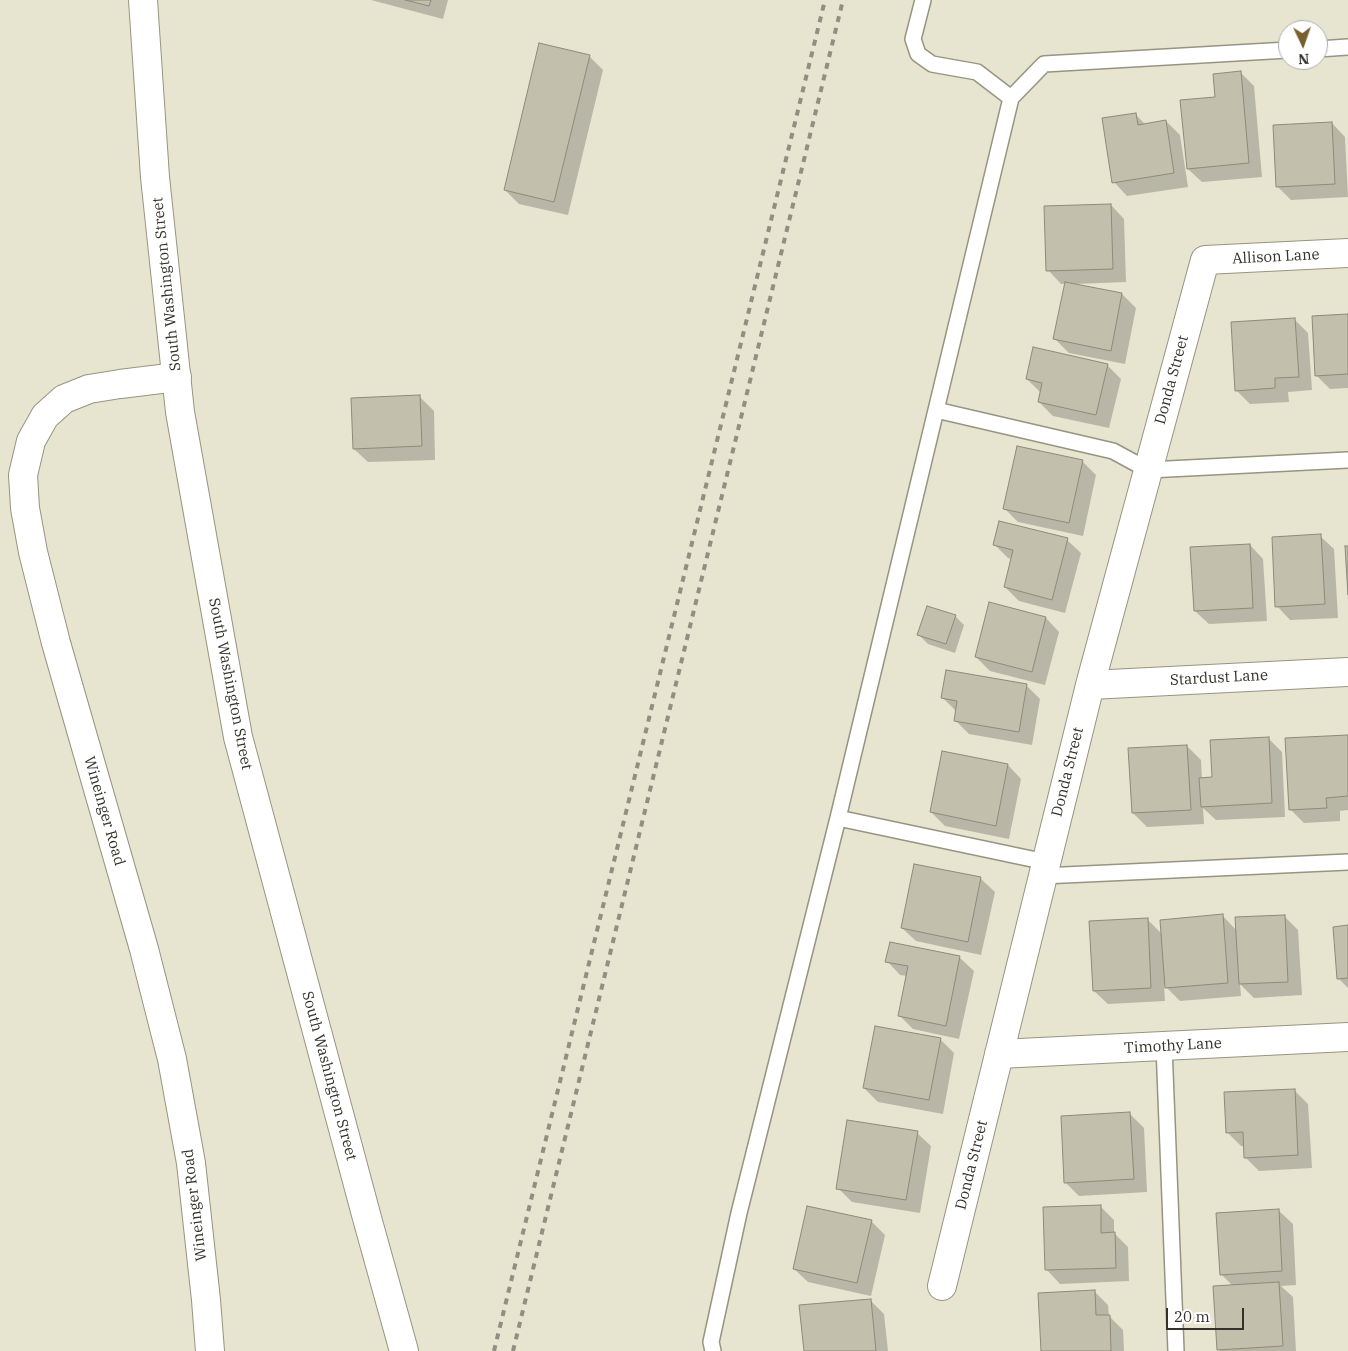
<!DOCTYPE html>
<html>
<head>
<meta charset="utf-8">
<style>
	body { margin:0 }
	#map { position:relative; width:1348px; height:1351px; overflow:hidden; background:#e7e4d0; font-family:"IBM Plex Serif",serif }
	canvas { display:block }
	.north { position:absolute; left:1278px; top:20px; width:50px; height:50px; box-sizing:border-box; background:#fff; border:1px solid #adadaa; border-radius:50%; rotate:177deg; font-size:14px; font-weight:700; line-height:20px; text-align:center; color:#33312a }
	.north::after { content:''; display:block; margin:auto; width:18px; height:22px; background:#775f2f; clip-path:polygon(50% 0,100% 100%,50% 72%,0 100%) }
	.scale { position:absolute; left:1166px; top:1308px; width:78px; height:22px; box-sizing:border-box; border:2px solid #33312a; border-top:0; padding-left:6px; font-size:15px; line-height:18px; white-space:nowrap; color:#33312a; -webkit-text-stroke:4px #fff; paint-order:stroke }
</style>
</head>
<body>
<div id="map">
<canvas width="1348" height="1351"></canvas>
<div class="north">N</div>
<div class="scale">20 m</div>
</div>
<script>
const ctx = document.querySelector('canvas').getContext('2d');
ctx.lineJoin = 'round';
function paint(path, color) { ctx.fillStyle = color; ctx.fill(path, 'evenodd'); }
const poly = rows => new Path2D(rows.map(r => 'M' + r).join(''));
function trace(path, color, width, dash) { ctx.strokeStyle = color; ctx.lineWidth = width; ctx.lineCap = dash ? 'butt' : 'round'; ctx.setLineDash(dash || []); ctx.stroke(path); }
function write(font, color, halo, rows, align = 'center') {
  ctx.font = font + ' "IBM Plex Serif",serif'; ctx.lineWidth = 4; ctx.setLineDash([]); ctx.textBaseline = 'middle'; ctx.strokeStyle = halo; ctx.fillStyle = color; for (const [text, x, y, turn = 0] of rows) {
    ctx.save(); ctx.translate(x, y); ctx.rotate((+turn || 0) * Math.PI / 180); ctx.textAlign = isNaN(turn) ? turn : align; if (halo) ctx.strokeText(text, 0, 0); ctx.fillText(text, 0, 0); ctx.restore();
  }
}
paint(poly([
	[371,0,448,0,443,19],
	[589,56,603,70,568,215,519,204,505,190],
	[1240,72,1254,86,1262,177,1202,182,1188,169,1217,98],
	[1135,114,1146,125,1166,121,1180,135,1188,187,1127,196,1114,182],
	[1332,123,1345,137,1348,197,1291,200,1277,186],
	[1111,205,1124,219,1126,282,1075,284,1075,285,1122,294,1136,308,1125,364,1069,353,1055,339,1065,284,1061,284,1048,270],
	[1348,316,1348,388,1330,389,1316,375],
	[1294,319,1308,333,1312,390,1288,392,1289,402,1250,404,1236,390],
	[1107,365,1121,379,1109,428,1053,416,1039,402,1041,393,1027,379],
	[420,397,434,411,435,460,368,462,354,449],
	[1082,461,1096,475,1083,536,1018,522,1004,508],
	[1320,536,1334,549,1338,618,1290,620,1277,606],
	[1067,540,1081,553,1065,613,1019,601,1005,587,1012,559,1008,558,994,544],
	[1250,545,1263,559,1267,621,1209,624,1195,611],
	[955,616,964,625,955,653,928,644,919,635],
	[1046,618,1059,632,1045,685,990,671,976,657],
	[1026,685,1040,699,1032,745,969,734,955,720,957,712,942,697],
	[1348,736,1348,810,1340,811,1340,821,1304,823,1290,809],
	[1268,738,1282,752,1285,817,1216,820,1203,808,1204,824,1147,827,1133,813,1187,746,1201,760,1202,779,1213,778],
	[1008,765,1021,779,1009,839,945,826,931,812],
	[915,865,981,879,995,892,981,955,916,941,902,928],
	[1222,915,1237,931,1284,916,1298,930,1302,995,1254,998,1240,984,1241,996,1180,1001,1164,985,1165,1001,1108,1004,1094,991,1147,919,1162,934],
	[1348,927,1348,988,1338,978],
	[891,944,960,958,974,971,959,1039,913,1029,899,1015,907,976,900,975,887,961],
	[940,1039,954,1053,943,1114,878,1102,864,1088],
	[1294,1090,1308,1104,1312,1168,1259,1171,1245,1157,1245,1146,1241,1146,1227,1132],
	[1130,1114,1144,1128,1147,1192,1079,1196,1065,1182],
	[917,1133,931,1146,920,1213,852,1202,838,1188],
	[1100,1206,1114,1220,1114,1233,1128,1247,1129,1281,1060,1284,1047,1270,1045,1208],
	[1279,1211,1293,1224,1296,1285,1281,1286,1293,1297,1296,1351,1220,1351,1218,1349,1233,1286,1221,1274],
	[871,1221,885,1235,871,1296,808,1282,794,1269],
	[1094,1291,1108,1305,1109,1316,1123,1330,1124,1351,1042,1351],
	[870,1300,884,1314,888,1351,805,1351]
]), '#0003');
const building = poly([
	[405,0,431,0,429,6,405,0],
	[539,43,590,55,554,202,504,190,539,43],
	[1241,71,1249,163,1187,169,1180,100,1215,97,1213,74,1241,71],
	[1136,113,1138,125,1166,120,1174,173,1112,183,1102,118,1136,113],
	[1332,122,1335,184,1276,187,1273,125,1332,122],
	[1111,204,1113,269,1046,271,1044,206,1111,204],
	[1065,282,1122,293,1111,351,1053,339,1065,282],
	[1348,314,1348,374,1315,376,1312,316,1348,314],
	[1295,318,1299,377,1275,378,1275,388,1235,391,1231,322,1295,318],
	[1033,347,1108,364,1096,415,1038,402,1042,383,1026,379,1033,347],
	[420,395,422,446,353,449,351,398,420,395],
	[1017,446,1083,460,1069,523,1003,509,1017,446],
	[999,521,1068,538,1052,600,1004,587,1013,550,993,545,999,521],
	[1321,534,1325,604,1275,607,1272,537,1321,534],
	[1250,544,1253,608,1194,611,1190,547,1250,544],
	[1345,546,1348,546,1348,595,1345,546],
	[989,602,1046,617,1032,672,975,657,989,602],
	[927,606,956,615,946,644,917,635,927,606],
	[946,670,1027,684,1019,732,954,721,957,701,941,698,946,670],
	[1348,735,1348,796,1326,798,1327,808,1289,810,1285,738,1348,735],
	[1269,737,1272,803,1201,807,1199,778,1212,777,1210,740,1269,737],
	[1187,745,1191,810,1132,813,1128,748,1187,745],
	[942,751,1008,764,996,826,930,812,942,751],
	[914,864,981,877,968,942,901,928,914,864],
	[1223,914,1228,983,1165,988,1160,920,1223,914],
	[1285,915,1288,982,1239,984,1235,917,1285,915],
	[1148,918,1151,988,1093,991,1089,921,1148,918],
	[1348,925,1348,978,1337,979,1333,927,1348,925],
	[890,942,960,956,946,1026,898,1016,908,966,885,962,890,942],
	[875,1026,941,1038,929,1100,863,1088,875,1026],
	[1295,1089,1298,1155,1244,1158,1243,1132,1226,1133,1224,1092,1295,1089],
	[1130,1112,1134,1179,1064,1183,1061,1116,1130,1112],
	[847,1120,918,1131,906,1200,836,1189,847,1120],
	[1101,1205,1101,1233,1115,1232,1116,1268,1045,1270,1043,1207,1101,1205],
	[807,1206,872,1220,857,1283,793,1269,807,1206],
	[1279,1209,1282,1271,1220,1275,1216,1213,1279,1209],
	[1279,1282,1283,1346,1217,1350,1213,1286,1279,1282],
	[1095,1290,1096,1315,1110,1315,1111,1351,1041,1351,1038,1293,1095,1290],
	[871,1299,876,1351,804,1351,799,1305,871,1299]
]);
paint(building, '#c2bfac');
trace(building, '#8d8a78', 1);
const service = poly([
	[923,0,913,39,918,54,932,64,977,72,1011,98],
	[1318,49,1348,47],
	[936,410,1113,451,1148,470,1348,460],
	[838,818,1046,862],
	[1042,876,1348,862],
	[1164,1046,1176,1351],
	[713,1351,711,1342,739,1213,838,818,1011,98,1044,64,1288,50]
]);
const minor = poly([
	[1090,685,1348,672],
	[999,1054,1348,1037],
	[942,1286,1090,685,1205,260,1348,253]
]);
const tertiary = poly([
	[177,377,120,384,89,389,64,399,45,416,31,441,23,475,25,508,33,552,56,643,144,949,172,1059,191,1163,206,1300,210,1351]
]);
const secondary = poly([
	[143,0,155,177,180,412,238,737,367,1218,404,1351]
]);
trace(service, '#979482', 18);
trace(minor, '#979482', 30);
trace(tertiary, '#979482', 30);
trace(secondary, '#979482', 30);
trace(service, '#fff', 15);
trace(minor, '#fff', 28);
trace(tertiary, '#fff', 28);
trace(secondary, '#fff', 28);
trace(poly([
	[494,1351,825,0],
	[513,1351,843,0]
]), '#918f81', 4, [6, 6]);
write('15px', '#33312a', '#fff', [
	["Allison Lane",1276,257,-3],
	["South Washington Street",167,284,-96],
	["Donda Street",1172,380,-75],
	["Stardust Lane",1219,678,-3],
	["South Washington Street",230,684,79],
	["Donda Street",1068,772,-76],
	["Wineinger Road",104,811,74],
	["Timothy Lane",1173,1046,-3],
	["South Washington Street",329,1076,75],
	["Donda Street",972,1165,-76],
	["Wineinger Road",195,1205,-97]
]);
</script>
</body>
</html>
